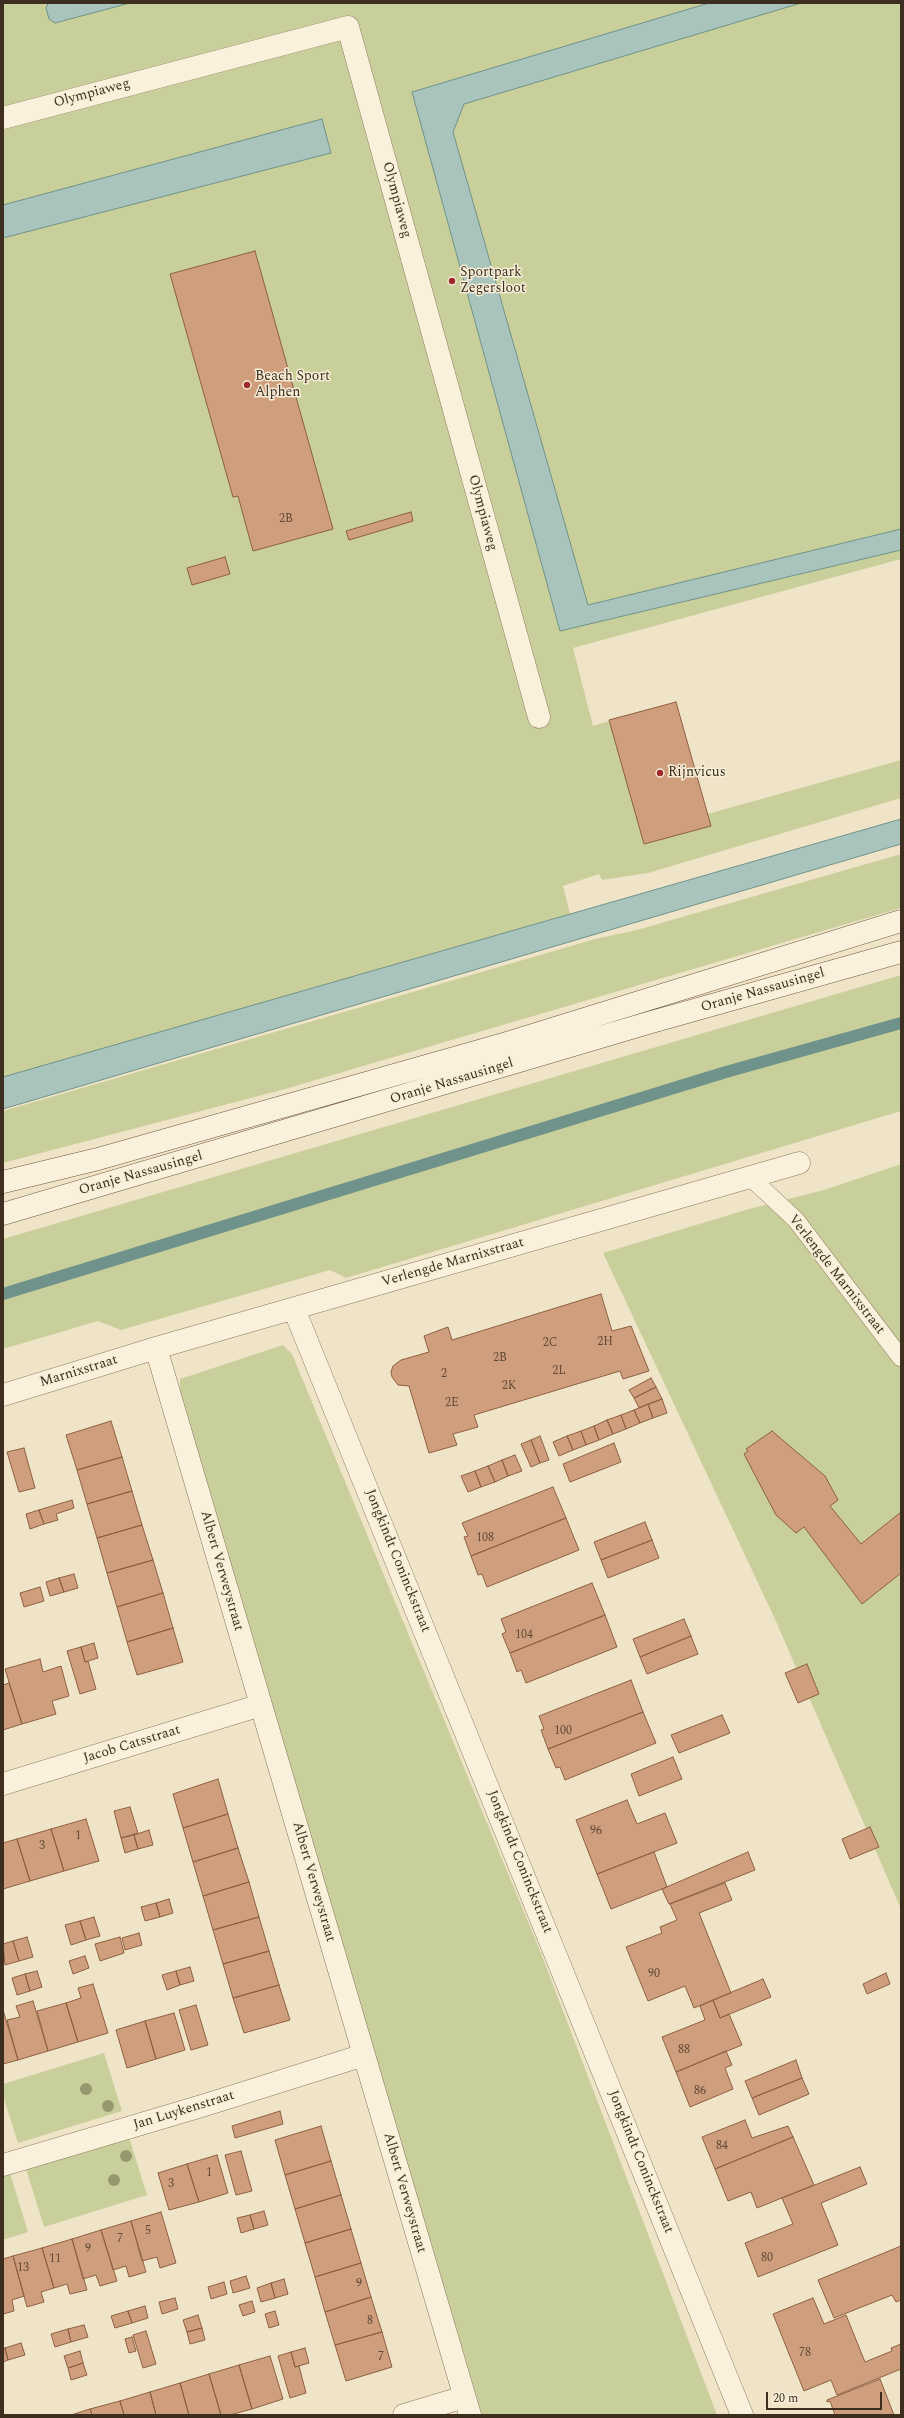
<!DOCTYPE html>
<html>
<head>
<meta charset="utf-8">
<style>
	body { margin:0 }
	#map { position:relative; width:904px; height:2418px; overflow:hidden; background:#f0e4c8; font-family:Spectral,serif }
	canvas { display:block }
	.frame { position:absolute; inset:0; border:4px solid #3d2e20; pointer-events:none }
	.scale { position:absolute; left:766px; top:2392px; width:116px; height:18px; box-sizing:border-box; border:2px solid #3d2e20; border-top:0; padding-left:5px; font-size:12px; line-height:14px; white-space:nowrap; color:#3d2e20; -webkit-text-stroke:3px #f7eed8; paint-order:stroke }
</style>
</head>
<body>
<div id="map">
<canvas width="904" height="2418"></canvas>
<div class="frame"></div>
<div class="scale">20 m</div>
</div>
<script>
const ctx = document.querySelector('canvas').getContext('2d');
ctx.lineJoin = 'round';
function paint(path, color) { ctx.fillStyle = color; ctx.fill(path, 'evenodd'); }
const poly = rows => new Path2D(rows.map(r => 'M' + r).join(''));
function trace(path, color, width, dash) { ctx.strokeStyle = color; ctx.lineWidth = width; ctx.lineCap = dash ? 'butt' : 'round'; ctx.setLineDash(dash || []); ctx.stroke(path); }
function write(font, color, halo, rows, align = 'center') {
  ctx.font = font + ' Spectral,serif'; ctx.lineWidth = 3; ctx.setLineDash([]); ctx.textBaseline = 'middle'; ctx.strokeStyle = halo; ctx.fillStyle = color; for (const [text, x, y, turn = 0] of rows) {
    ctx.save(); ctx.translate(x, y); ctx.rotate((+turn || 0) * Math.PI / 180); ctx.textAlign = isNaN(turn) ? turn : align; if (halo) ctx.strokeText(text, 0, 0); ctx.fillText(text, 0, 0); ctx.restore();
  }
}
paint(poly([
	[3,3,901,3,901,559,573,648,593,726,616,719,643,832,901,760,901,798,648,873,602,880,599,874,563,886,570,914,3,1078],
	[901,854,901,908,285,1089,3,1163,3,1111,595,939,637,930],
	[901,975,901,1111,346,1278,330,1270,121,1330,98,1321,3,1349,3,1239],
	[901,1164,901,1909,774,1617,603,1253,749,1209,824,1190],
	[283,1345,292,1354,539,1948,717,2415,482,2415,180,1396,180,1379],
	[104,2053,122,2111,18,2143,3,2096,3,2084],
	[129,2137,147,2195,44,2227,26,2169],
	[10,2173,28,2232,3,2240,3,2175]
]), '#c9cf9b');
const water = poly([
	[48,3,130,3,55,23,49,19,46,8,48,3],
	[709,3,801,3,464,104,453,132,588,605,901,529,901,550,560,631,412,92,709,3],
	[322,119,331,153,3,238,3,205,322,119],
	[901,819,901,844,3,1109,3,1077,901,819]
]);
paint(water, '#a9c4bc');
trace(water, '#6f938a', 1);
trace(poly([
	[3,1294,726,1072,901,1023]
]), '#6f938a', 12);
const building = poly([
	[255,251,333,529,253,551,238,496,233,497,170,274,255,251],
	[411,512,413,521,349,540,346,531,411,512],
	[225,557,230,574,192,585,187,568,225,557],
	[676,702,711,826,644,844,609,720,676,702],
	[601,1294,612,1331,631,1326,649,1371,623,1379,620,1371,474,1415,478,1427,453,1434,457,1445,429,1453,409,1386,398,1385,392,1377,391,1372,393,1366,401,1360,429,1352,424,1336,448,1327,452,1340,601,1294],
	[651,1378,656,1387,634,1398,629,1390,651,1378],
	[656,1387,662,1399,639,1408,634,1398,656,1387],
	[662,1399,667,1413,653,1418,648,1404,662,1399],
	[648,1404,653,1418,640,1423,634,1410,648,1404],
	[634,1410,640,1423,626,1429,621,1415,634,1410],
	[621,1415,626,1429,613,1434,607,1420,621,1415],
	[607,1420,613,1434,599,1440,594,1426,607,1420],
	[111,1421,122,1457,77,1470,66,1435,111,1421],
	[594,1426,599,1440,586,1445,581,1431,594,1426],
	[581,1431,586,1445,573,1450,567,1436,581,1431],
	[772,1431,825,1476,838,1500,830,1506,861,1544,901,1512,901,1573,862,1604,804,1527,796,1533,776,1515,744,1454,748,1451,746,1449,772,1431],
	[540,1436,549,1460,540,1463,531,1440,540,1436],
	[567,1436,573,1450,559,1456,553,1442,567,1436],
	[531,1440,540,1463,531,1467,521,1444,531,1440],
	[614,1443,621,1462,570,1482,563,1464,614,1443],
	[24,1448,35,1488,19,1492,7,1452,24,1448],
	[515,1455,522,1471,508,1476,502,1460,515,1455],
	[122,1457,132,1491,87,1504,77,1470,122,1457],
	[502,1460,508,1476,495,1482,488,1466,502,1460],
	[488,1466,495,1482,481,1487,475,1471,488,1466],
	[475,1471,481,1487,468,1492,461,1476,475,1471],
	[553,1487,566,1518,471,1556,464,1537,468,1536,462,1523,553,1487],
	[132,1491,142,1525,97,1538,87,1504,132,1491],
	[72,1500,74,1508,56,1514,58,1520,44,1524,39,1510,72,1500],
	[39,1510,44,1524,30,1529,26,1514,39,1510],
	[566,1518,579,1550,487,1587,482,1574,478,1575,471,1556,566,1518],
	[645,1522,652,1540,601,1560,594,1542,645,1522],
	[142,1525,153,1560,107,1573,97,1538,142,1525],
	[652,1540,659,1558,608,1578,601,1560,652,1540],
	[153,1560,163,1593,117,1607,107,1573,153,1560],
	[74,1574,78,1588,64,1592,59,1578,74,1574],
	[59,1578,64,1592,50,1596,46,1582,59,1578],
	[592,1583,605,1615,510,1653,502,1634,506,1632,501,1619,592,1583],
	[40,1587,44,1601,24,1607,20,1593,40,1587],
	[163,1593,173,1628,127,1642,117,1607,163,1593],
	[605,1615,617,1647,526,1683,521,1670,517,1672,510,1653,605,1615],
	[684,1619,691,1636,640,1657,633,1639,684,1619],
	[173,1628,183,1662,137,1675,127,1642,173,1628],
	[691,1636,698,1654,647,1674,640,1657,691,1636],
	[94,1643,98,1658,85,1662,81,1647,94,1643],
	[81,1647,85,1662,88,1661,96,1689,80,1694,67,1651,81,1647],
	[40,1659,43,1672,61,1666,69,1696,52,1701,56,1714,22,1724,5,1669,40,1659],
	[807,1664,819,1694,798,1703,785,1673,807,1664],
	[631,1680,643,1712,548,1749,541,1730,544,1729,539,1716,631,1680],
	[9,1683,22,1724,3,1730,3,1685,9,1683],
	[643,1712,656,1743,565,1780,560,1767,556,1768,548,1749,643,1712],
	[722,1715,730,1733,679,1753,671,1735,722,1715],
	[673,1757,682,1779,639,1796,631,1774,673,1757],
	[218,1779,228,1814,183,1828,173,1794,218,1779],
	[627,1800,637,1824,665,1813,677,1843,597,1874,576,1820,627,1800],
	[130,1807,138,1833,121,1838,114,1811,130,1807],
	[228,1814,238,1848,193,1862,183,1828,228,1814],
	[86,1819,99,1861,64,1871,51,1829,86,1819],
	[870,1827,879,1847,850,1859,842,1839,870,1827],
	[51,1829,64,1871,30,1881,17,1839,51,1829],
	[149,1830,153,1845,138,1849,134,1835,149,1830],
	[134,1835,138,1849,125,1853,121,1838,134,1835],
	[17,1839,30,1881,3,1889,3,1843,17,1839],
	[238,1848,249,1882,203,1896,193,1862,238,1848],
	[654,1852,667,1887,611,1909,597,1874,654,1852],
	[748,1852,755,1870,669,1904,662,1889,748,1852],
	[249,1882,259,1917,213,1930,203,1896,249,1882],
	[725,1883,732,1900,699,1913,731,1993,694,2008,685,1986,648,2001,626,1947,662,1933,660,1927,677,1920,670,1904,725,1883],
	[169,1899,173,1913,160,1917,156,1903,169,1899],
	[156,1903,160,1917,145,1921,141,1907,156,1903],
	[94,1917,100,1936,86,1940,80,1921,94,1917],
	[259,1917,269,1951,223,1964,213,1930,259,1917],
	[80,1921,86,1940,71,1945,65,1925,80,1921],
	[139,1933,142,1945,125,1950,122,1938,139,1933],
	[27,1937,33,1957,19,1961,13,1941,27,1937],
	[120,1937,124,1953,100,1961,95,1944,120,1937],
	[13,1941,19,1961,5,1965,3,1944,13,1941],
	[269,1951,279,1985,233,1998,223,1964,269,1951],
	[85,1956,89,1968,73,1974,69,1961,85,1956],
	[190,1967,194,1981,180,1985,176,1971,190,1967],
	[37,1971,42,1987,30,1991,25,1974,37,1971],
	[176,1971,180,1985,167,1990,162,1975,176,1971],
	[886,1973,890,1984,867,1994,863,1984,886,1973],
	[25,1974,30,1991,17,1995,12,1978,25,1974],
	[763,1979,771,1997,720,2018,713,2000,763,1979],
	[93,1984,108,2033,78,2042,66,2003,81,1998,78,1988,93,1984],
	[279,1985,290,2020,244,2033,233,1998,279,1985],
	[713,2000,720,2018,729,2014,742,2045,676,2072,662,2037,705,2020,700,2006,713,2000],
	[33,2001,48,2051,18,2060,7,2020,20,2017,16,2006,33,2001],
	[66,2003,78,2042,48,2051,37,2011,66,2003],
	[196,2005,208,2045,191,2050,179,2010,196,2005],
	[3,2010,18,2060,3,2064,3,2010],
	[174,2013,185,2050,156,2059,145,2021,174,2013],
	[145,2021,156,2059,127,2068,116,2030,145,2021],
	[726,2051,732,2065,725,2068,733,2089,690,2107,676,2072,726,2051],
	[796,2060,802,2078,752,2098,745,2081,796,2060],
	[802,2078,809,2094,759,2115,752,2098,802,2078],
	[280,2111,283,2124,235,2138,232,2126,280,2111],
	[745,2120,752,2138,788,2126,793,2137,715,2169,702,2137,745,2120],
	[321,2126,331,2161,285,2175,275,2140,321,2126],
	[793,2137,814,2185,757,2208,751,2192,728,2201,715,2169,793,2137],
	[241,2151,252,2191,236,2195,225,2155,241,2151],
	[217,2155,228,2193,199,2202,187,2164,217,2155],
	[331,2161,341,2195,295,2209,285,2175,331,2161],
	[187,2164,199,2202,169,2210,158,2173,187,2164],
	[860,2167,867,2184,821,2203,838,2245,758,2277,745,2243,793,2224,782,2198,860,2167],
	[341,2195,351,2229,305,2243,295,2209,341,2195],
	[264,2211,268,2225,254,2229,250,2215,264,2211],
	[161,2212,176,2263,160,2268,157,2257,142,2261,131,2221,161,2212],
	[250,2215,254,2229,241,2233,237,2218,250,2215],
	[131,2221,146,2272,129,2277,126,2266,113,2270,101,2230,131,2221],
	[351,2229,361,2263,315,2277,305,2243,351,2229],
	[101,2230,117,2281,100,2286,96,2275,83,2279,72,2239,101,2230],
	[72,2239,87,2290,70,2294,67,2284,54,2288,42,2248,72,2239],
	[901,2246,901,2300,896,2302,892,2295,834,2318,818,2280,901,2246],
	[42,2248,54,2288,41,2292,44,2302,27,2307,13,2256,42,2248],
	[13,2256,24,2296,12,2300,14,2311,3,2314,3,2259,13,2256],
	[361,2263,371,2297,325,2312,315,2277,361,2263],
	[246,2276,250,2288,233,2293,230,2281,246,2276],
	[284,2279,288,2294,275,2298,271,2283,284,2279],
	[224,2282,227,2294,211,2299,208,2287,224,2282],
	[271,2283,275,2298,261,2302,257,2288,271,2283],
	[371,2297,382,2332,335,2345,325,2312,371,2297],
	[175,2298,178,2309,162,2314,159,2302,175,2298],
	[813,2298,824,2324,846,2315,865,2362,892,2351,891,2348,901,2344,901,2369,837,2395,831,2380,804,2391,773,2314,813,2298],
	[252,2301,255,2312,243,2316,239,2305,252,2301],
	[145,2306,148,2318,132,2323,128,2311,145,2306],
	[128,2311,132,2323,115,2328,111,2316,128,2311],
	[275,2311,279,2325,269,2328,265,2314,275,2311],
	[198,2315,202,2328,187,2332,183,2320,198,2315],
	[84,2325,88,2337,71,2342,68,2329,84,2325],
	[202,2328,205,2340,190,2344,187,2332,202,2328],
	[68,2329,71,2342,55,2347,51,2334,68,2329],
	[146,2331,156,2364,143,2368,133,2335,146,2331],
	[382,2332,392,2367,346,2381,335,2345,382,2332],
	[132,2337,136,2351,129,2353,125,2339,132,2337],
	[21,2343,25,2355,8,2360,5,2348,21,2343],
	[5,2348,8,2360,3,2362,3,2349,5,2348],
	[305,2348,309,2363,295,2367,291,2352,305,2348],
	[80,2351,83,2363,68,2368,64,2356,80,2351],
	[291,2352,295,2367,299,2366,306,2393,290,2398,278,2356,291,2352],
	[270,2356,283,2399,252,2409,239,2365,270,2356],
	[83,2363,87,2375,71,2380,68,2368,83,2363],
	[239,2365,252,2409,230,2415,221,2415,209,2374,239,2365],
	[209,2374,221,2415,189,2415,180,2383,209,2374],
	[880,2379,894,2415,835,2415,830,2401,827,2402,827,2400,880,2379],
	[180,2383,189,2415,156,2415,150,2392,180,2383],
	[150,2392,156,2415,124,2415,120,2401,150,2392],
	[120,2401,124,2415,92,2415,90,2409,120,2401],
	[90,2409,92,2415,71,2415,90,2409]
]);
paint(building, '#cf9f7d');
trace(building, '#8d5f41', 1);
const service = poly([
	[751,1178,796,1220,901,1358]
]);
const minor = poly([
	[3,118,348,27,539,717],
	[294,1309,742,2415],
	[156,1348,470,2415],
	[3,1395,156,1348,799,1163],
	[3,1784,261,1705],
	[3,2165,205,2105,364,2055],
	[404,2415,464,2397]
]);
const secondary = poly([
	[3,1182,98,1159,507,1043,901,921],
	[3,1214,648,1023,901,952]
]);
trace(service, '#8d765c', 18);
trace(minor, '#8d765c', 23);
trace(secondary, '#6f573f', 23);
trace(service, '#faf1dc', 17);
trace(minor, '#faf1dc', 22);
trace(secondary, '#faf1dc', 22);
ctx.fillStyle = '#96986f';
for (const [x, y] of [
	[86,2089],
	[108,2106],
	[126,2156],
	[114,2180]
]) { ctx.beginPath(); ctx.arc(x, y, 6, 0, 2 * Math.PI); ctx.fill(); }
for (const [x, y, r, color] of [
	[452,281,4,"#9e2a2b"],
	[247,385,4,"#9e2a2b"],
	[660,773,4,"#9e2a2b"]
]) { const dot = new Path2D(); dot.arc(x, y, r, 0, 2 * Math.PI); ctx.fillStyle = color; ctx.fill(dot); trace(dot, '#f7eed8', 1.5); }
write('12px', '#624a37', null, [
	["2B",286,520],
	["2H",605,1343],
	["2C",550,1344],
	["2B",500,1359],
	["2L",559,1372],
	["2",444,1375],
	["2K",509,1387],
	["2E",452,1404],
	["108",485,1539],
	["104",524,1636],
	["100",563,1732],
	["96",596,1832],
	["1",78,1837],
	["3",42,1847],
	["90",654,1975],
	["88",684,2051],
	["86",700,2092],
	["84",722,2147],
	["1",209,2174],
	["3",171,2185],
	["5",148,2232],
	["7",120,2240],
	["9",88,2250],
	["80",767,2259],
	["11",55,2260],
	["13",23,2269],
	["9",359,2285],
	["8",370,2322],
	["78",805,2354],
	["7",381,2358]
]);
write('14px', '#3d2e20', '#f7eed8', [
	["Olympiaweg",92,94,-15],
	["Olympiaweg",396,200,75],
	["Olympiaweg",482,513,75],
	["Oranje Nassausingel",763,991,-16],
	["Oranje Nassausingel",452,1082,-17],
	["Oranje Nassausingel",141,1174,-16],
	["Verlengde Marnixstraat",453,1263,-16],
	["Verlengde Marnixstraat",836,1275,52],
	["Marnixstraat",79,1372,-17],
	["Jongkindt Coninckstraat",397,1561,68],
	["Albert Verweystraat",221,1571,74],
	["Jacob Catsstraat",132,1745,-17],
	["Jongkindt Coninckstraat",519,1862,68],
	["Albert Verweystraat",313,1882,74],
	["Jan Luykenstraat",184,2111,-17],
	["Jongkindt Coninckstraat",640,2162,68],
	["Albert Verweystraat",404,2193,74]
]);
write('14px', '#3d2e20', '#f7eed8', [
	["Sportpark",460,273],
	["Zegersloot",460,289],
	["Beach Sport",255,377],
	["Alphen",255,393],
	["Rijnvicus",668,773]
], 'left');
</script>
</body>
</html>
